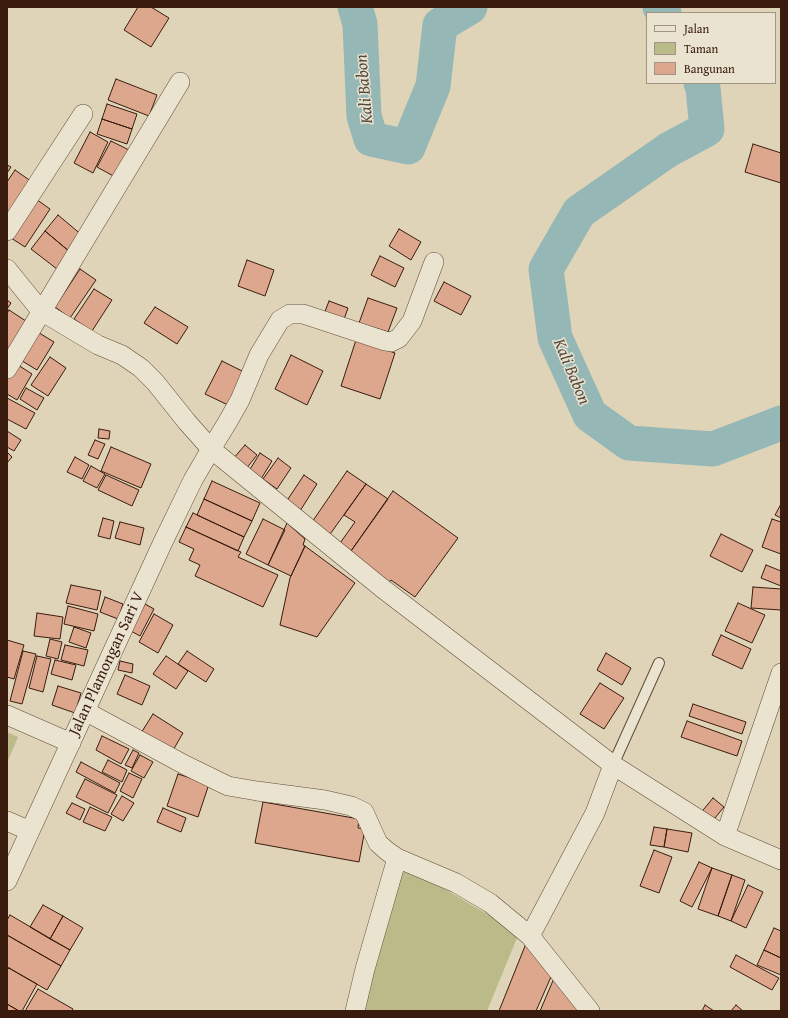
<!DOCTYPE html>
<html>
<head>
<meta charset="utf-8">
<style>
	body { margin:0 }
	#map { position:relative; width:788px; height:1018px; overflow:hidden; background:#dfd4b7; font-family:"Gentium Book Plus",serif }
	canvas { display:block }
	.frame { position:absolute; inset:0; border:8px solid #391c0e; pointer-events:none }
	.legend { position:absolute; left:646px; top:12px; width:130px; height:72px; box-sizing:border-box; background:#eae3d0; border:1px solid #a39382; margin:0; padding:5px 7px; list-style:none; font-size:12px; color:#391c0e }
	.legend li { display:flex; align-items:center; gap:8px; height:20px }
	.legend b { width:20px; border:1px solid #a39382 }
</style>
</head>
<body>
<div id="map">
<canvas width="788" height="1018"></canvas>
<div class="frame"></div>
<ul class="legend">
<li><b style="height:5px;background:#eae3d0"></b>Jalan</li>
<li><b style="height:11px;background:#babb89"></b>Taman</li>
<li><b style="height:11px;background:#dda78e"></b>Bangunan</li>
</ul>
</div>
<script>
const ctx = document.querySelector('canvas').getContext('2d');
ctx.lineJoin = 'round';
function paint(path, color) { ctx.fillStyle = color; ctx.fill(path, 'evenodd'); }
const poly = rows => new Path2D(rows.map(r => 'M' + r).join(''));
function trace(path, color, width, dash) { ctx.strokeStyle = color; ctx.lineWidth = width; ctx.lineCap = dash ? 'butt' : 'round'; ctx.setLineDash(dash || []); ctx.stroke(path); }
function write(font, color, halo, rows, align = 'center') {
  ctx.font = font + ' "Gentium Book Plus",serif'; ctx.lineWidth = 3; ctx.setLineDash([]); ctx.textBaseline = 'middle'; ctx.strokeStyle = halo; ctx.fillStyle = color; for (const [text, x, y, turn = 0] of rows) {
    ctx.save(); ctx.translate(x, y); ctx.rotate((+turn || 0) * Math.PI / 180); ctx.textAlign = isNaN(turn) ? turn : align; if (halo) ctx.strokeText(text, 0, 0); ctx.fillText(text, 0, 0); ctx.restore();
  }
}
paint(poly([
	[7,732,18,737,7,763],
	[404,865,519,933,487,1011,363,1011]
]), '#babb89');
trace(poly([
	[355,7,360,24,364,116,371,139,408,147,433,86,440,25,470,7],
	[660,7,664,13],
	[701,83,703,88,707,129,668,150,579,212,546,269,555,338,590,415,629,443,713,449,781,423]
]), '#95b7b6', 35);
const building = poly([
	[138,7,151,7,169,18,151,47,124,30,138,7],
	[116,79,157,95,149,116,108,100,116,79],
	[107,104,137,114,132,129,102,119,107,104],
	[102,119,132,129,127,144,97,134,102,119],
	[90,132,108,142,93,173,74,163,90,132],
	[111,141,131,151,117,178,97,167,111,141],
	[753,144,781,153,781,183,745,172,753,144],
	[7,165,11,167,7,173,7,165],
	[15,170,35,184,7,227,7,182,15,170],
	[36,199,50,209,25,247,11,238,36,199],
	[58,215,83,236,70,252,45,231,58,215],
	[399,229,421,242,411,260,389,246,399,229],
	[45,231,70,252,57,269,31,249,45,231],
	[380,256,404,268,395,287,371,275,380,256],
	[247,260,274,270,265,296,238,286,247,260],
	[80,269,96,280,70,318,55,307,80,269],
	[444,282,471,296,461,315,434,301,444,282],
	[94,289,112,300,92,331,74,319,94,289],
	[368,298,397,308,388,332,359,323,368,298],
	[7,300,11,303,7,309,7,300],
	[329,301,348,308,343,322,324,314,329,301],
	[155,307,188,327,177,344,144,323,155,307],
	[9,310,29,323,7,352,7,313,9,310],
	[36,331,54,342,37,370,19,359,36,331],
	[356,340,395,353,380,399,341,386,356,340],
	[291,355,323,371,307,405,275,389,291,355],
	[50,357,66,368,48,396,31,385,50,357],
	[222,361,244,372,228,405,205,394,222,361],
	[15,363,32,374,17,400,7,394,7,377,15,363],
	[26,388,44,398,37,410,20,399,26,388],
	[7,398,35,413,26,429,7,419,7,398],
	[99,429,110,431,109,439,98,438,99,429],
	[7,431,21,440,14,451,7,447,7,431],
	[95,440,105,444,98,459,88,455,95,440],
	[245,445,257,455,246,469,233,459,245,445],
	[111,447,151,464,141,488,101,471,111,447],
	[7,452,12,457,7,463,7,452],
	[260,453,272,461,261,479,249,471,260,453],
	[75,457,89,465,82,479,67,472,75,457],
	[278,458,291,468,277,489,263,479,278,458],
	[91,466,105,474,97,488,83,481,91,466],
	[347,471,366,484,328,537,310,525,347,471],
	[106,475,139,490,132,506,98,490,106,475],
	[304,475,317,484,300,511,286,502,304,475],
	[212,481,260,503,252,521,204,499,212,481],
	[366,484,388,499,351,551,338,546,355,522,344,515,366,484],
	[393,491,458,538,415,597,391,580,387,585,351,551,393,491],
	[204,499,252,521,244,537,197,515,204,499],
	[781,504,781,518,775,515,781,504],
	[193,513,244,537,238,551,186,527,193,513],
	[103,518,114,521,110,539,98,536,103,518],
	[263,519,285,530,268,565,246,554,263,519],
	[772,519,781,522,781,554,762,547,772,519],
	[120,522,144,528,140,545,115,538,120,522],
	[287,523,305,539,303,545,305,546,291,576,268,565,287,523],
	[186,527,241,552,238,557,278,575,263,607,195,576,200,565,189,560,194,549,179,542,186,527],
	[721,534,753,550,742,572,710,556,721,534],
	[305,546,355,583,317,637,280,625,290,578,305,546],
	[766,565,781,571,781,586,761,578,766,565],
	[71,585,101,591,97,610,66,603,71,585],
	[753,587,781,589,781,610,751,608,753,587],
	[105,597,123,604,118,619,100,612,105,597],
	[738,603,765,615,752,643,725,631,738,603],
	[145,604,154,609,140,636,131,631,145,604],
	[68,606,98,614,94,631,64,624,68,606],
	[37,613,63,617,60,639,34,636,37,613],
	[154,614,173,625,158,653,139,642,154,614],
	[74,627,91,633,86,648,69,642,74,627],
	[721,635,751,649,742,669,712,655,721,635],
	[50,639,62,642,58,659,46,656,50,639],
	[7,640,24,645,14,679,7,677,7,640],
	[65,645,88,650,84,666,61,660,65,645],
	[23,651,36,654,22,704,10,701,23,651],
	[187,651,214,669,206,682,178,664,187,651],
	[606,653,631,668,622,685,597,670,606,653],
	[37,656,51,659,43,692,29,688,37,656],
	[166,656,188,671,176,689,153,674,166,656],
	[55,660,76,665,72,680,51,674,55,660],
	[120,661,133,664,132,673,118,670,120,661],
	[125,675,150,686,142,705,117,694,125,675],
	[600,683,624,698,604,729,580,714,600,683],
	[58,686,81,693,75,713,52,705,58,686],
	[693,704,746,722,742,734,689,716,693,704],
	[153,714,183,733,172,752,141,733,153,714],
	[687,721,742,741,737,756,681,737,687,721],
	[102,736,129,749,121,764,96,750,102,736],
	[133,750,139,753,132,768,125,765,133,750],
	[140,755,153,762,144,778,131,771,140,755],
	[108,760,127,770,122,782,102,772,108,760],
	[81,762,120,783,115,793,76,772,81,762],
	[129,773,142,779,133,798,120,791,129,773],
	[178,774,209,784,198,817,167,806,178,774],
	[85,779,117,795,108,813,76,797,85,779],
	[122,796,134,803,123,821,111,814,122,796],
	[713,798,724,807,710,824,699,815,713,798],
	[263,802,359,819,358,828,365,829,359,862,255,843,263,802],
	[72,803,85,809,80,820,66,813,72,803],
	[90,807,112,817,105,831,83,822,90,807],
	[163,808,186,818,181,832,157,822,163,808],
	[654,827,667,829,664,847,650,845,654,827],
	[667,829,692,833,688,852,664,847,667,829],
	[654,850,672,857,659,893,640,886,654,850],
	[699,862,712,868,692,907,680,901,699,862],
	[712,868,732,875,718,916,698,909,712,868],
	[732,875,745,880,731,921,718,916,732,875],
	[748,885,763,892,746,928,731,921,748,885],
	[43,905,63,916,50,939,30,927,43,905],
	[10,915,70,950,61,966,7,935,7,920,10,915],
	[63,916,83,928,70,950,50,939,63,916],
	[774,928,781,931,781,958,764,950,774,928],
	[7,935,61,966,47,990,7,967,7,935],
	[529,936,554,970,536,1011,499,1011,529,936],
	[764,950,781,958,781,975,757,965,764,950],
	[736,955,779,978,772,990,730,967,736,955],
	[9,968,37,984,22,1011,19,1011,7,1004,7,970,9,968],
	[555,976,581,1011,540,1011,555,976],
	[38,989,73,1009,72,1011,25,1011,38,989],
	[7,1004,19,1011,7,1011,7,1004],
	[705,1005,714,1011,702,1011,705,1005],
	[736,1005,743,1011,731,1011,736,1005]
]);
paint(building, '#dda78e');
trace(building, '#391c0e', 1);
const lane = poly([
	[613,765,659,663]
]);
const street = poly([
	[7,231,83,114],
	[7,269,41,311,98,345,122,355,141,368,155,382,187,422,211,449,382,588,613,765,725,836,781,860],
	[7,369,180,82],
	[85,711,185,765,228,786,257,791,325,800,351,806,364,812,378,843,387,851,397,858,456,883,490,903,530,936,590,1011],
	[7,715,71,743],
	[7,821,30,831],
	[725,836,781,673],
	[7,881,163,542,193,480,211,449,227,423,240,400,259,355,280,320,290,314,303,314,385,341,391,342,399,338,412,321,434,262],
	[530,936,595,813,613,765],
	[355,1011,365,969,397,858]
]);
trace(lane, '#624a38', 12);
trace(street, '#624a38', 20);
trace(lane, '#eae3d0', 10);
trace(street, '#eae3d0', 19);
write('16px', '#391c0e', '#eae3d0', [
	["Jalan Plamongan Sari V",107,664,-65]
]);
write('italic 17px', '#554a40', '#eae3d0', [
	["Kali Babon",365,89,-95],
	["Kali Babon",571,372,67]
]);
</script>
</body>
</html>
